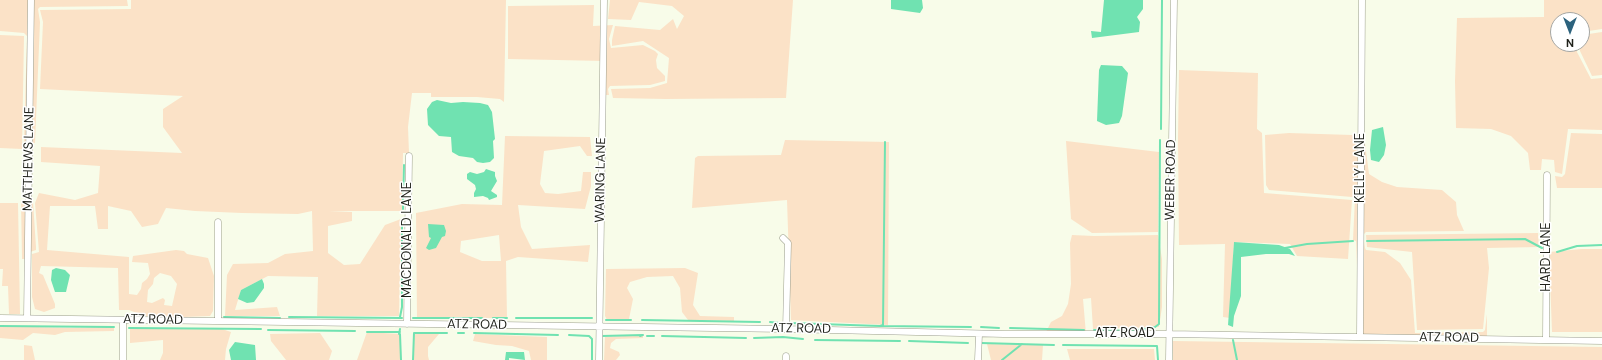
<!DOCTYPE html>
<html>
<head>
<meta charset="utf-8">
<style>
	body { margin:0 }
	#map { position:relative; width:1602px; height:360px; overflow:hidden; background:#f8fce9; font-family:"DM Sans",sans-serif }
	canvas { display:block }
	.north { position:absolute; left:1550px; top:12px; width:40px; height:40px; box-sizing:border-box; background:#fff; border:1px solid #a5a6a3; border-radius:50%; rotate:180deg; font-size:11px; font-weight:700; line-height:16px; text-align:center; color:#1f211a }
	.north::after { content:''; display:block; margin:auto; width:14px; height:18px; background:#2c627d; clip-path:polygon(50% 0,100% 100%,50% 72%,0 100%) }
</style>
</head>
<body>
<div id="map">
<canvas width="1602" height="360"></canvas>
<div class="north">N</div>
</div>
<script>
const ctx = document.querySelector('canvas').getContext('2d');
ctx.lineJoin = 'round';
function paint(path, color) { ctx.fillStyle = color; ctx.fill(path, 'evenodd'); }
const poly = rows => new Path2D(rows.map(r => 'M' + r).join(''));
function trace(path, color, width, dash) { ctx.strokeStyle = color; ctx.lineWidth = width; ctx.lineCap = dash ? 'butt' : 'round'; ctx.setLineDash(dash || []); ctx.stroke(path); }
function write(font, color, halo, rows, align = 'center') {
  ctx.font = font + ' "DM Sans",sans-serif'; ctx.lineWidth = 3; ctx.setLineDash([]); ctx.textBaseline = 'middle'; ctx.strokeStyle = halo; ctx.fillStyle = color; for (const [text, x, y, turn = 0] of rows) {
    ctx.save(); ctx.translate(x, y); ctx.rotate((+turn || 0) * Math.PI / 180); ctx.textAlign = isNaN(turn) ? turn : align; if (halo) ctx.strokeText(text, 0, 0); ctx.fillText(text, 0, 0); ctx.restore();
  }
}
paint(poly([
	[0,0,127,0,128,6,40,7,38,9,40,22,35,143,24,143,27,36,24,33,0,31],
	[131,0,506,0,504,102,500,99,477,97,431,97,431,93,412,93,408,127,409,153,403,153,402,211,329,211,352,212,352,221,328,226,328,253,344,265,360,264,385,225,401,219,399,316,317,316,318,277,268,276,241,290,235,310,277,307,280,316,225,316,227,275,233,264,268,263,285,254,313,251,312,211,298,214,242,213,195,211,166,208,158,224,142,227,131,211,108,206,108,229,98,229,95,206,50,206,47,250,129,257,129,294,137,295,141,289,142,283,147,279,150,274,148,263,132,262,133,256,176,250,184,251,187,254,208,258,214,276,213,311,210,316,183,317,145,316,129,310,119,310,118,268,41,266,39,273,43,275,55,304,55,308,44,312,35,309,32,297,32,254,39,252,35,203,39,193,75,200,98,193,100,166,41,162,41,147,182,153,163,127,163,109,183,96,40,89,43,22,40,10,131,9],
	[160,273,171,276,177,284,172,306,164,305,165,300,163,298,152,303,147,302,148,290,153,284,154,278],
	[610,0,793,0,786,98,666,99,613,98,611,89,650,88,667,83,669,58,643,41,612,46,612,40,615,26,660,30,673,19,677,29,684,16,672,6,639,2,631,20,608,19],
	[1544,0,1602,0,1602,29,1582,32,1582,20,1558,20,1558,44,1577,44,1577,52,1591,79,1602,78,1602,130,1568,129,1562,174,1555,172,1554,160,1542,159,1541,170,1530,170,1528,153,1511,136,1491,129,1456,128,1455,81,1457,18,1544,17],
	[594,5,593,26,613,25,609,39,611,48,643,45,655,51,658,54,656,60,657,68,665,76,665,81,650,85,610,86,608,89,609,95,605,95,605,61,508,59,508,6],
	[1602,32,1602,75,1592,76,1580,51,1580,44,1582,44,1582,35],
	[0,35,24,36,22,149,0,148],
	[1179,70,1258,73,1257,129,1262,133,1264,193,1352,200,1348,259,1297,256,1290,244,1234,242,1230,318,1223,317,1225,244,1179,245,1178,137],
	[1289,133,1352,135,1365,144,1369,174,1382,182,1397,187,1442,190,1456,202,1457,215,1464,231,1366,232,1363,235,1365,248,1366,250,1385,252,1400,263,1411,280,1415,333,1483,332,1485,330,1487,314,1487,342,1360,340,1356,241,1353,240,1355,198,1352,197,1269,190,1266,185,1265,135],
	[1571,133,1602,134,1602,188,1557,188,1555,176,1562,177,1565,174],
	[505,136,590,137,592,156,587,156,580,146,544,151,540,184,545,193,558,194,581,191,583,172,591,172,591,186,585,209,518,205,521,227,532,249,590,245,588,262,518,257,506,261,507,318,417,318,416,213,462,204,502,205],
	[499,235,501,261,482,261,460,252,461,241],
	[785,140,889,142,888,325,791,320,787,200,692,208,695,158,698,156,781,155],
	[1066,141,1159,152,1158,232,1092,233,1071,219],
	[21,202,33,202,36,247,36,250,30,252,29,259,22,259],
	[0,203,18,203,20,314,9,314,8,286,2,286,3,269,0,269],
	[1538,233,1539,247,1487,248,1489,268,1483,329,1417,330,1412,252,1367,247,1366,235],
	[1072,235,1094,236,1158,235,1162,259,1162,307,1159,327,1093,329,1091,298,1083,299,1086,334,1045,334,1051,322,1062,316,1068,304,1071,284,1070,243],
	[1582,249,1602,249,1602,332,1552,332,1549,252],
	[685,268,698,273,693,305,700,316,734,317,734,321,688,320,682,312,680,288,673,276,647,277,630,282,627,288,633,299,629,319,617,321,607,320,605,316,606,269],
	[0,326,72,328,114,327,114,331,65,332,55,335,33,333,23,340,0,338],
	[130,329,222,329,231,332,226,349,225,360,160,360,163,353,163,340,130,343],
	[367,332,400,334,401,360,357,360],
	[320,333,332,351,329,360,286,360,271,341,270,334],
	[414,334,439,334,428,347,428,356,429,360,414,360],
	[475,334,547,337,547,360,531,360,529,351,512,346,496,345,473,341],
	[643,335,643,338,616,339,611,343,610,348,619,352,620,355,616,360,604,360,605,337],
	[1173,341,1602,347,1602,360,1173,360],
	[987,344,1043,345,1042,360,991,360],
	[24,345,32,346,35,360,24,360],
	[1067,349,1154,349,1155,360,1070,360]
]), '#fbe2c7');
paint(poly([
	[891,0,922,0,923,8,920,13,891,9],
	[1104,0,1143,0,1143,9,1137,17,1140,22,1139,32,1092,38,1091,31,1101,32],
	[1101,65,1122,66,1128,73,1122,116,1119,123,1106,125,1097,121,1099,70],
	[437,100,451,103,463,102,480,103,488,105,492,112,495,139,493,141,494,158,490,162,483,163,477,162,473,158,459,156,452,152,451,137,439,136,428,125,427,109,432,102],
	[1383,127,1386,145,1384,155,1379,162,1371,160,1370,150,1372,130],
	[486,169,495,172,495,176,497,181,491,191,497,195,497,197,489,200,488,198,483,196,474,197,474,193,476,189,475,185,467,179,467,174,470,172,477,174,484,172],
	[428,224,444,225,446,231,445,236,442,237,436,248,429,250,426,248,431,238,429,237],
	[1234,242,1279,245,1290,249,1295,256,1289,254,1266,254,1241,257,1241,296,1234,316,1233,327,1228,325],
	[56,268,65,270,70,275,66,292,55,292,51,280,52,270],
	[262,279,264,284,264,288,254,302,247,303,238,299,241,290],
	[235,342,255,345,256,360,231,360,229,350],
	[506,352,524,352,525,360,509,358,509,360,505,360]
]), '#70e2b1');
trace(poly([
	[1161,129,1162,0],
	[403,209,404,165],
	[1367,241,1525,239,1542,248],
	[1285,248,1307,244,1353,241],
	[1557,252,1577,246,1602,245],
	[224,317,280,318],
	[289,317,402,318],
	[400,317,402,307,402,219],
	[413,318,482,318],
	[493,318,507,318],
	[516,318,592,318],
	[606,320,631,320],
	[642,320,760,322],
	[770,322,780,323],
	[790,323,880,326,971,327],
	[0,326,114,327],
	[880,326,883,325,885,142],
	[981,327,999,328],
	[129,328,261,329],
	[1010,328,1084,330],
	[400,329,399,334,400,334,401,360],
	[268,330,355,331],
	[1094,330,1133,331,1155,327,1159,324,1160,140],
	[367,332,400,332],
	[458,333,464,333],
	[474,333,558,335],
	[569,335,589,336,592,339,592,360],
	[602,336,643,335,640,336],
	[647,336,654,336],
	[662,336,746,338],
	[754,338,783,337,803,339],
	[815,340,900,341],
	[1233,340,1237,360],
	[909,341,968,343],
	[981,343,1054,345],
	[1063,345,1157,346,1158,360],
	[413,360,414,333,447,333],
	[1002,360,1022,344]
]), '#70e2b1', 2);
const minor = poly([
	[218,222,218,321],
	[783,238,788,243,786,329],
	[0,318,786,329,1004,334,1169,334,1602,341],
	[27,318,31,0],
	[407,324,409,156],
	[1360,337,1362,0],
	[1546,340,1547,175],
	[123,360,123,320],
	[599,360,604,0],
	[786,360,786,356],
	[978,360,979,334],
	[1169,360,1174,0]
]);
trace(minor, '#9b9e8d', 7);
trace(minor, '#fff', 6);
write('13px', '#1f211a', '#fff', [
	["MATTHEWS LANE",29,159,-89],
	["KELLY LANE",1361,168,-90],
	["WARING LANE",601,180,-89],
	["WEBER ROAD",1171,180,-89],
	["MACDONALD LANE",408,240,-90],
	["HARD LANE",1547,257,-90],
	["ATZ ROAD",153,320,1],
	["ATZ ROAD",477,325,1],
	["ATZ ROAD",801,329,1],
	["ATZ ROAD",1125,334],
	["ATZ ROAD",1449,338,1]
]);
</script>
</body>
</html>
